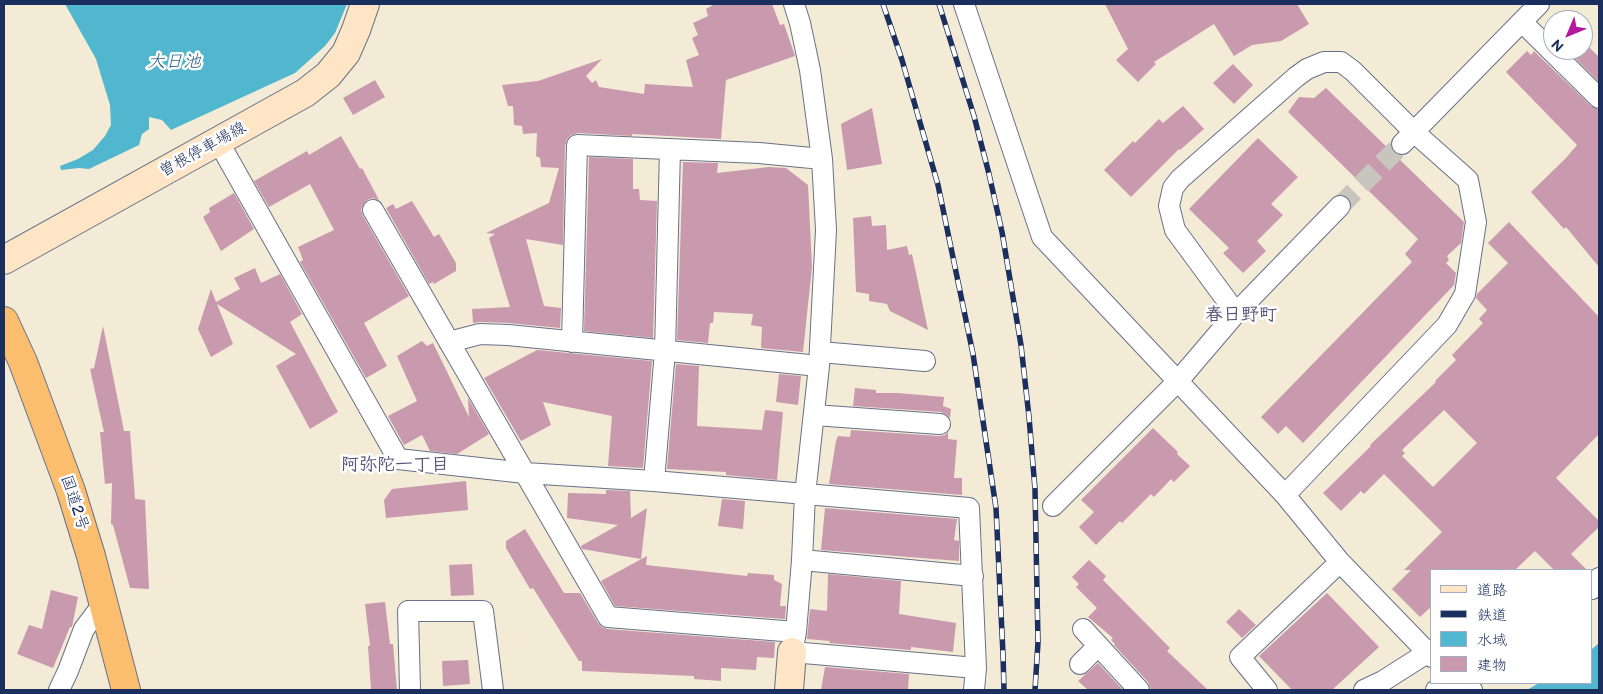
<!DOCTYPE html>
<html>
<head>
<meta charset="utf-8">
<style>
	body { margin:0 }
	#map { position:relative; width:1603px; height:694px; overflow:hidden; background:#f3ebd6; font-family:"Balsamiq Sans","Klee One",sans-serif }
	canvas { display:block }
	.frame { position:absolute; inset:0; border:5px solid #1b2f5e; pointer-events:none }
	.legend { position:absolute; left:1430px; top:569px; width:162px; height:115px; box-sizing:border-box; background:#fff; border:1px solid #a4acbf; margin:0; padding:6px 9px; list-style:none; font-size:15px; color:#1b2f5e }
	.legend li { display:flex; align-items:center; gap:10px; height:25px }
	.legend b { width:25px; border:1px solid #a4acbf }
	.north { position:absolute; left:1543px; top:10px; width:50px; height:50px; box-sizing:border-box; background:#fff; border:1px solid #a4acbf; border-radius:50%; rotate:225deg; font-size:14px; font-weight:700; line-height:20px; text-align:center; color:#1b2f5e }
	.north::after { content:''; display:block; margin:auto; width:18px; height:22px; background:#b5179e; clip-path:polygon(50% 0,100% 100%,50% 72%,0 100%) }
</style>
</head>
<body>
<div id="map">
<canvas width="1603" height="694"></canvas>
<div class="frame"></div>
<ul class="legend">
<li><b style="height:6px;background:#fde5c5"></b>道路</li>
<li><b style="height:6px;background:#1b2f5e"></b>鉄道</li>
<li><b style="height:14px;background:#50b7ce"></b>水域</li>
<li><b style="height:14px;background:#c999ae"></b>建物</li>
</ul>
<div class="north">N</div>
</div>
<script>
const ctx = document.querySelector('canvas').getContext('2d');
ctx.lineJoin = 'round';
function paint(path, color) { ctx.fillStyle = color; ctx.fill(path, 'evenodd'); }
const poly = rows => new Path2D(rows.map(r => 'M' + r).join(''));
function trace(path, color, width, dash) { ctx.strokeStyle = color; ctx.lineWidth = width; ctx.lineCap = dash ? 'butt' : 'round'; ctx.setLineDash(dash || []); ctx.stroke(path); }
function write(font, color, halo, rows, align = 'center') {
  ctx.font = font + ' "Balsamiq Sans","Klee One",sans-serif'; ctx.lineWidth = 5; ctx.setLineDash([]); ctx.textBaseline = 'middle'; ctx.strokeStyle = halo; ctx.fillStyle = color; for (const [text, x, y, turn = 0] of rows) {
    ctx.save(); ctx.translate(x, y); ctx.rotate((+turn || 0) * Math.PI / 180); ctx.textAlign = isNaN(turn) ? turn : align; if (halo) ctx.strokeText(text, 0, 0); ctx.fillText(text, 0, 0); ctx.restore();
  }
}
paint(poly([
	[65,4,347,4,335,33,325,46,295,73,171,130,162,120,149,117,149,129,142,134,139,145,89,169,79,168,61,170,60,166,78,159,93,150,105,136,111,125,110,105,96,59],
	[1599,643,1599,690,1527,690,1539,683,1592,683,1592,649]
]), '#50b7ce');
paint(poly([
	[715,4,772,4,780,25,784,24,795,56,726,80,721,139,632,134,632,136,578,133,571,135,567,139,565,145,563,245,526,239,544,306,561,308,560,328,508,323,480,322,473,323,472,309,510,307,489,238,495,234,486,233,549,203,559,168,541,167,540,158,536,156,537,133,523,134,522,126,514,125,513,106,508,106,502,85,538,81,602,59,586,76,592,83,596,80,599,87,644,94,645,84,693,87,686,60,699,55,692,38,698,35,693,23,708,16,706,9],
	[1105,4,1297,4,1309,24,1281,41,1252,45,1234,56,1214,24,1154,62,1156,64,1138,82,1116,60,1128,49],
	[1583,30,1592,39,1586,44,1599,57,1599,82,1567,50,1583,50],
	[1527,51,1531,55,1534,51,1591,106,1599,110,1599,267,1566,227,1564,229,1531,192,1566,158,1577,145,1506,72],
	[1233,64,1253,85,1234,104,1213,83],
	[375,80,385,97,353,115,343,98],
	[1326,88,1464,222,1461,243,1447,256,1449,260,1446,263,1456,273,1454,285,1303,443,1286,426,1278,434,1261,417,1412,262,1405,254,1418,239,1288,112,1299,97,1314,98],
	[1183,106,1204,129,1180,150,1179,149,1131,197,1104,170,1133,141,1135,143,1159,119,1163,123],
	[872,108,882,164,847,170,841,124],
	[341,136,360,169,362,168,379,200,373,198,367,200,363,205,361,210,363,216,409,296,364,323,387,366,366,378,300,262,303,260,298,247,334,230,310,184,269,207,254,181,307,151,309,155],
	[1258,138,1298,177,1271,204,1283,215,1257,241,1266,251,1243,273,1223,253,1229,248,1189,209],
	[589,157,633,159,633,189,639,189,640,200,657,201,653,338,584,331],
	[683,162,718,163,717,173,769,167,786,168,808,185,812,267,803,352,761,348,762,327,751,325,753,314,714,312,713,323,710,323,708,343,677,340],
	[234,193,254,229,221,251,203,217,210,212,209,208],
	[412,201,434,237,439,234,456,263,456,271,434,284,433,282,429,284,386,208,393,204,396,209],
	[871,216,872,226,886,225,887,250,907,246,909,255,912,254,928,330,890,311,887,304,869,301,869,294,856,292,853,218],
	[1509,222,1599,317,1599,434,1556,478,1599,521,1599,527,1571,554,1587,570,1554,570,1535,551,1515,570,1432,570,1432,606,1420,617,1392,589,1411,570,1404,570,1442,532,1384,474,1364,494,1361,491,1341,511,1323,493,1371,446,1370,445,1436,382,1435,381,1456,360,1452,355,1483,323,1479,319,1487,310,1476,298,1477,294,1508,263,1488,243],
	[1444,410,1477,443,1433,487,1402,456,1405,453,1402,450],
	[255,268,261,283,280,274,302,314,290,322,338,412,310,429,276,366,296,354,217,304,233,344,211,357,198,329,211,289,216,302,240,289,234,278],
	[103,326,124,431,130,431,135,499,145,500,149,589,130,588,113,525,111,524,112,483,105,484,100,432,104,432,90,369,94,368],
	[422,341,427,346,433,343,469,417,468,398,489,434,457,454,430,451,422,435,404,445,388,416,417,401,397,356],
	[537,350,652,361,643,468,608,466,612,416,543,402,551,425,521,441,484,378],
	[676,364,699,366,697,426,762,430,765,410,783,412,777,480,726,475,726,472,667,469],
	[779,374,801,376,798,405,776,402],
	[855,388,876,390,876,393,898,393,944,397,943,406,951,409,950,418,946,414,941,412,853,406],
	[1153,428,1178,452,1177,454,1190,466,1174,482,1171,479,1154,497,1151,494,1122,523,1120,521,1096,545,1079,527,1094,512,1081,500],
	[851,430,939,436,945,435,948,432,948,439,957,440,954,478,962,478,962,495,829,484,836,441,838,436,850,437],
	[466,481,468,510,386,518,384,500,392,489],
	[606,490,630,491,631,518,647,508,641,559,582,549,581,546,618,525,567,518,568,493,606,494],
	[722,499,745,501,743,529,718,526],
	[825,508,957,519,954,540,959,541,959,561,821,550],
	[525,529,564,593,580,593,598,623,602,627,607,629,775,642,774,658,757,657,756,670,721,668,721,681,694,679,694,676,582,671,582,661,579,661,533,588,530,589,506,548,506,541],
	[647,556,646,565,747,576,748,573,774,575,774,580,782,584,780,606,786,606,785,619,615,606,601,581],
	[1089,560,1106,576,1103,580,1170,648,1167,651,1208,690,1151,690,1148,682,1114,645,1115,644,1111,640,1113,638,1088,617,1097,608,1076,587,1079,584,1072,577],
	[472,564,474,595,451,596,449,565],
	[828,574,901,581,899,614,956,623,953,652,911,647,911,650,829,643,830,641,807,639,810,609,827,611],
	[51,590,78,597,72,627,70,627,53,668,17,654,29,625,42,629],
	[1327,593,1379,647,1332,690,1292,690,1259,656],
	[385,602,390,644,393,644,397,690,371,690,368,646,370,646,365,604],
	[1239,609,1256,625,1242,638,1226,622],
	[468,660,470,684,443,686,442,661],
	[1098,663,1123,690,1088,690,1078,681],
	[825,667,909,674,908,690,821,690]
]), '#c999ae');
trace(poly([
	[1340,206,1402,144]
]), '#c8c5be', 20, [20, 10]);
const street = poly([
	[794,4,800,23,810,70,822,159,826,230,819,366,805,495,802,560,796,632,792,652,976,668,974,690],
	[964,4,1042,237,1285,495,1340,562,1432,657],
	[1522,22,1599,98],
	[218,141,398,459,525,473,654,481,969,508,976,668],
	[1402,144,1539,4],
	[373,210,608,617,796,632],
	[1236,313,1175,230,1169,206,1173,188,1180,179,1296,77,1307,69,1324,62,1341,62,1353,71,1414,132,1468,180,1476,222,1465,294,1447,325,1285,495],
	[449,342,480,334,508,335,819,366],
	[572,342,577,145,759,153,822,159],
	[820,352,925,361],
	[814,415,940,424],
	[654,481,665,351,670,149],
	[1053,506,1178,381,1236,313,1340,206],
	[802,560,973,576],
	[1592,589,1599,578],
	[1083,629,1139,690],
	[1080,664,1098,646],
	[1464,683,1472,690],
	[59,690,68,671,84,629,103,604],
	[410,690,408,611,483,611,493,690],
	[1267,690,1240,657,1340,562],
	[1364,690,1383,681,1427,653],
	[1436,690,1448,683]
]);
const secondary = poly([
	[4,260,305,93,328,75,346,53,356,30,365,4],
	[789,690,792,652]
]);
const highway = poly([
	[4,321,23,362,71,491,91,556,126,690]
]);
trace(street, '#677188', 22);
trace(secondary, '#677188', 30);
trace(highway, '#677188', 30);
trace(street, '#fff', 20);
trace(secondary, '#fde5c5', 28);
trace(highway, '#fabe6e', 28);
const rail = poly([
	[883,4,902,60,938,185,973,354,996,508,1003,654,1004,690],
	[939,4,974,116,989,174,1002,232,1021,345,1029,417,1035,489,1038,642,1035,690]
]);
trace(rail, '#1b2f5e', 5.5);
trace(rail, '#fff', 4, [11]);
write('16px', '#1b2f5e', '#fff', [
	["曽根停車場線",203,150,-29],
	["国道2号",74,503,72]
]);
write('italic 18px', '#2e5f85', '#fff', [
	["大日池",174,62]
]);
write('bold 18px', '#58547a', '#fff', [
	["春日野町",1241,315],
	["阿弥陀一丁目",395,465]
]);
</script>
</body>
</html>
